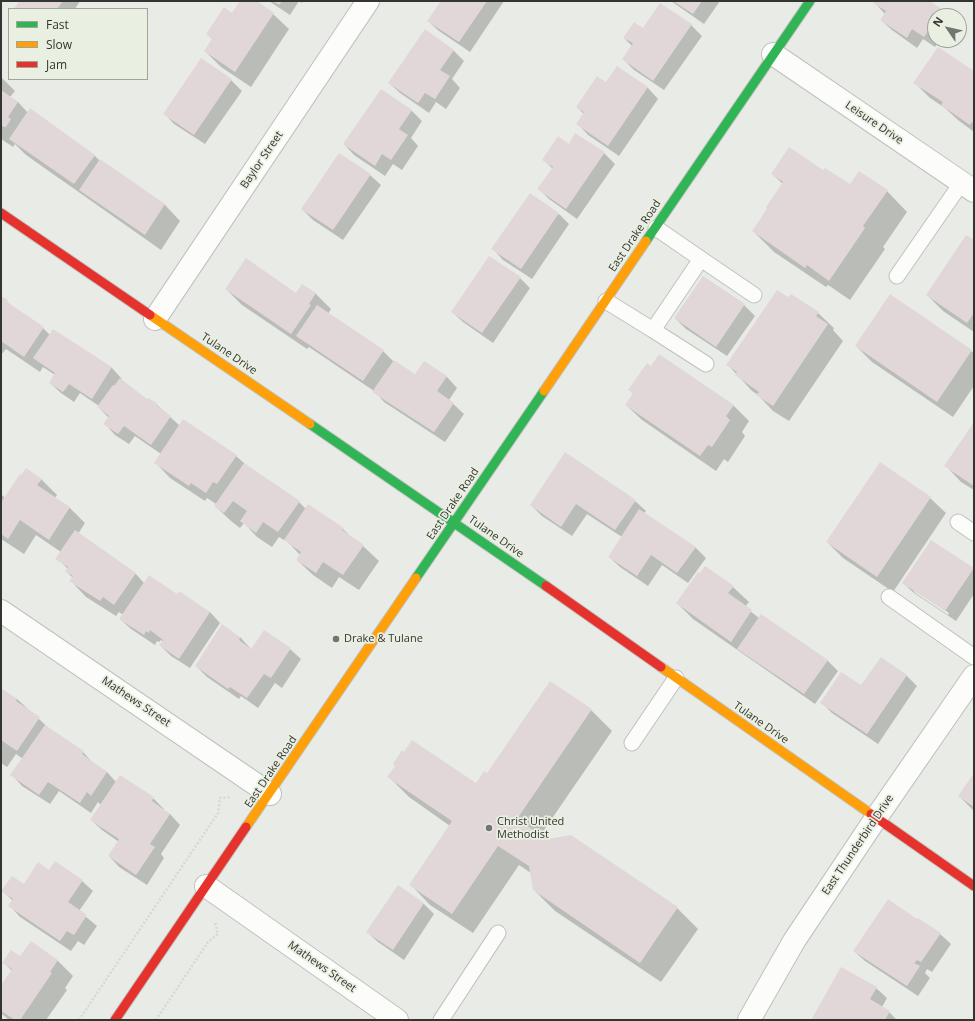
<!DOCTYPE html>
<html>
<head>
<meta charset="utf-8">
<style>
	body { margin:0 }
	#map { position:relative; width:975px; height:1021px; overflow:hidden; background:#e9ece6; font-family:"Open Sans",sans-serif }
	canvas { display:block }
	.frame { position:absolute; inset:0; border:2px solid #333530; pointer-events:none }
	.legend { position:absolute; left:8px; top:8px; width:140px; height:72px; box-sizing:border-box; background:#e9f0e2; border:1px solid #a0a59b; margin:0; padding:5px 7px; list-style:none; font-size:12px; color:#333530 }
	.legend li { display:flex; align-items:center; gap:8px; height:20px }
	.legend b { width:20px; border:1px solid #a0a59b }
	.north { position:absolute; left:927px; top:8px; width:40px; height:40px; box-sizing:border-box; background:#e9f0e2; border:1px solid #a0a59b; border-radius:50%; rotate:304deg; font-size:11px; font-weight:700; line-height:16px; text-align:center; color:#333530 }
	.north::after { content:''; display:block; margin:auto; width:14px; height:18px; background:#737570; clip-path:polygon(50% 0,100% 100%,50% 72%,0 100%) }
</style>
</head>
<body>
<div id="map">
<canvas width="975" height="1021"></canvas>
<div class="frame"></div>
<ul class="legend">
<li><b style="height:5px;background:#30b455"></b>Fast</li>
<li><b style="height:5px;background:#ff9f0a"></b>Slow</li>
<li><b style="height:5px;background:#e5322d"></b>Jam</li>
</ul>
<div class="north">N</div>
</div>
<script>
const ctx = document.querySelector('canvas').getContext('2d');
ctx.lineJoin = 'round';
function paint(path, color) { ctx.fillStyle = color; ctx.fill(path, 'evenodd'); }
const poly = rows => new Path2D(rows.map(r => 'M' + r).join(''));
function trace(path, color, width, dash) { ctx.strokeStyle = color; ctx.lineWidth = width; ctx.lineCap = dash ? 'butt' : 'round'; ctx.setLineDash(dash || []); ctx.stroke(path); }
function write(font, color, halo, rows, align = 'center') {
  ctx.font = font + ' "Open Sans",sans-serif'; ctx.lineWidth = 3.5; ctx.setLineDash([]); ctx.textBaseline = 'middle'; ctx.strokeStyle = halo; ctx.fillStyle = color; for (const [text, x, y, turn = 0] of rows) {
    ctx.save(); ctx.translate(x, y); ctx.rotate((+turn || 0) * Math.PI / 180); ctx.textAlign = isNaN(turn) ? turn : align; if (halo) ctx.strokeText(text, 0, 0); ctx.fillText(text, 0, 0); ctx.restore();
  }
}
paint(poly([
	[21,1,80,1,75,9,15,9],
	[241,1,255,1,273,14,289,29,251,87,221,67,205,51,213,40,207,34,232,14],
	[269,1,303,1,302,3,299,1,290,15],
	[442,1,504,1,470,52,439,31,428,21],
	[671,1,720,1,704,24],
	[876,1,928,1,942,11,948,16,935,16,935,40,940,40,935,47,923,39,917,48,892,30,881,20,885,14,875,3],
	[691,25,702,36,664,90,634,70,623,59,632,46,624,38,644,29],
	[425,31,454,51,464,61,452,79,460,88,446,109,436,102,429,113,400,93,389,83],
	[617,67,648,88,658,99,619,156,588,135,578,124,584,114,577,107,606,83],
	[974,72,974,132,958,120,945,108,930,98,915,83],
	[1,77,15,91,10,97,18,102,28,113,94,155,100,161,165,205,180,221,161,250,26,155,15,144,13,147,1,139],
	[231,80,242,91,205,144,174,124,164,113],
	[381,90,412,111,422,121,411,138,418,146,402,170,393,164,385,176,354,155,344,144],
	[575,134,604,153,615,164,577,219,549,199,539,189,553,169,544,160,569,145],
	[340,154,370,175,381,185,343,240,313,220,302,209],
	[824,171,850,186,887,191,907,212,883,247,885,249,850,300,828,285,826,287,774,252,753,231,783,184,772,174],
	[559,214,569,224,532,279,503,260,493,249],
	[974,241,974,332,943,311,927,295],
	[520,278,530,288,493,343,463,322,452,312],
	[302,285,316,294,331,309,328,314,383,351,394,362,415,376,425,362,447,377,457,388,449,400,464,414,445,442,384,402,374,391,309,347,307,349,242,305,226,289,296,295],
	[891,296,974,353,974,386,953,417,872,362,856,346],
	[1,297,13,307,43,328,50,335,53,330,112,368,122,379,121,380,148,401,156,404,180,426,236,456,245,464,299,502,306,509,343,529,352,538,363,546,379,561,359,590,339,577,332,588,313,575,297,560,300,555,289,543,279,537,272,547,257,537,244,523,240,528,231,521,215,506,216,504,207,498,205,501,170,478,155,462,161,454,135,436,129,444,115,435,105,424,109,418,98,407,99,406,80,393,74,402,61,393,50,383,55,375,43,367,40,372,6,349,1,355],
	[789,299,818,313,834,328,833,330,843,341,789,421,773,411,758,395,752,391,728,365],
	[744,305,755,316,727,356,686,329,675,318],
	[630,390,733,405,749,421,742,432,745,436,728,462,724,459,716,471,642,420,626,405,633,394],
	[974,424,974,490,961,482,946,466],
	[41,479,57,495,55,498,70,508,85,523,78,534,136,574,144,583,178,595,210,612,220,623,190,668,171,656,160,645,163,642,161,640,159,642,157,641,155,645,131,629,120,619,123,615,119,612,116,616,86,597,71,581,73,578,66,571,68,569,57,558,61,552,36,535,24,554,1,539,1,494,5,498],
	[930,498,946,513,893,592,843,558,827,542],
	[635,501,646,511,644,513,695,547,706,558,688,583,662,565,648,586,620,567,609,557,622,537,587,514,572,536,542,516,531,505],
	[973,569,974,594,956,621,914,593,903,583],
	[914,589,949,613,948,615,914,592],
	[733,587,749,602,745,607,759,618,827,660,838,671,815,704,693,619,677,603],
	[240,637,250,648,250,649,290,649,301,659,282,688,275,683,258,708,241,696,239,699,207,677,196,666],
	[906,675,917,686,878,744,832,713,822,703,862,687],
	[550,682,591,710,612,731,540,836,547,840,571,836,677,908,698,929,661,982,555,911,534,890,531,873,519,865,473,933,430,905,410,884,450,826,409,797,389,777,476,784,487,774],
	[1,689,17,699,52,731,83,752,93,763,107,772,116,782,153,798,164,809,163,810,170,814,180,825,161,854,164,858,147,885,119,867,109,856,119,842,102,830,91,820,101,805,98,802,91,813,59,791,50,804,22,786,12,775,23,759,16,754,7,767,1,763],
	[974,775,974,811,959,796],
	[49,871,82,881,93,891,79,911,97,926,84,945,78,941,71,951,20,917,10,906,13,901,3,891,24,885],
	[398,886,424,904,434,914,404,960,378,942,367,932],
	[940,934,951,944,932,972,927,969,925,973,930,978,918,996,865,961,854,951],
	[21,957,57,960,73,976,65,988,67,990,46,1020,9,1020,1,1013,1,987,12,971,4,963],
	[876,988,887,998,882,1007,889,1012,897,1020,812,1020]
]), '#0003');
paint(poly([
	[19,1,63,1,57,9,14,9],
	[240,1,257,1,274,13,235,72,204,51,212,39,206,34,224,7,232,13],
	[273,1,282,1,279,5],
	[441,1,487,1,459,42,427,21],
	[673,1,702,1,693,14],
	[875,1,930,1,943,10,939,16,935,16,935,21,924,37,912,29,907,38,880,20,886,11,873,3],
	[660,3,692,24,653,81,622,59,633,43,623,38,634,22,643,28],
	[425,29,454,50,440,70,450,76,435,99,425,93,418,103,388,83],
	[938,47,974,71,974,124,972,122,970,125,941,105,943,102,913,83],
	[201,58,232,79,194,135,163,114],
	[617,66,648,87,608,146,576,124,584,112,576,107,597,76,606,82],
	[381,89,412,110,399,129,408,135,391,160,382,154,375,166,343,144],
	[1,90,18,102,8,117,11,119,6,127,4,127,1,125],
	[30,108,95,155,74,184,9,139],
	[575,133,605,152,566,209,537,189,553,167,542,160,558,136,569,144],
	[789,147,823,170,825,168,850,184,859,171,888,190,863,226,865,228,829,281,807,265,805,268,752,231,767,209,766,207,783,182,771,174],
	[339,153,371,174,333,230,301,209],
	[100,159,165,204,145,235,79,190],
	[530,193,559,213,521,269,491,249],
	[966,235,974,240,974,313,967,323,926,295],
	[489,256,521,277,482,333,451,312],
	[246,258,296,293,302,284,316,293,309,304,311,305,291,334,225,289],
	[703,276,745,304,716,347,674,318],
	[777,290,788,297,791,294,819,312,816,316,828,324,773,406,756,395,759,392,735,375,737,372,726,365],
	[890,294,972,350,937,402,855,346],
	[1,296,8,300,7,302,44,327,24,357,1,341],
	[317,305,384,350,363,381,296,336],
	[53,329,112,367,92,399,69,384,63,392,49,383,55,373,33,358],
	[659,354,734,405,726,416,730,420,712,447,708,445,700,456,625,405,633,393,628,390,647,363,651,366],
	[394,360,415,374,424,361,447,376,437,391,454,403,434,432,372,392],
	[120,378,147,399,148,398,157,403,156,405,171,416,151,445,124,426,118,434,103,424,109,416,97,407,113,385,114,386],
	[183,419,237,455,217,484,213,482,206,493,191,483,189,486,154,463],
	[974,422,974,486,944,466],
	[565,452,636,500,615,530,576,504,561,527,530,505],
	[880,462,931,497,877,577,826,542],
	[244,463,300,501,278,532,263,522,256,533,240,521,247,511,233,501,224,513,214,506],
	[26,468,42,479,37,485,70,507,49,540,20,520,8,539,1,534,1,500,2,501,20,474,21,475],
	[308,504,344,528,342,530,364,545,343,575,323,562,316,573,296,560,301,552,284,540],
	[639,509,696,547,677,573,651,555,637,576,608,557],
	[75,530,136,573,114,605,103,597,100,601,69,581,73,576,65,571,68,567,55,559],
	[931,540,974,568,945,611,902,583],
	[705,566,734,586,728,593,752,610,731,642,676,603,698,572,700,573],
	[149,575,177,594,179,591,210,612,179,659,159,645,163,640,150,630,149,633,146,631,144,635,119,619],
	[761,614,828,660,804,694,737,649],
	[222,624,240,637,239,640,251,649,264,630,291,648,271,678,264,674,247,698,230,687,228,689,195,666],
	[881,657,907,675,867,734,820,703,841,672,861,685],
	[550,681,592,709,517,819,547,839,571,835,678,907,640,963,533,890,529,866,498,846,452,914,409,885,452,821,387,777,395,766,393,764,402,750,404,752,412,740,476,783,484,771,487,773],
	[1,688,17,699,16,701,40,717,17,751,1,740],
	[45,725,84,751,82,754,107,772,91,796,87,792,80,803,48,782,39,795,10,775],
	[974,773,974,807,958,796],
	[120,775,154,797,152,801,170,814,150,844,155,847,136,875,108,856,119,839,90,820],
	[55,861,83,880,68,902,87,915,74,935,67,931,60,941,8,906,13,899,1,891,12,876,24,884,38,862,49,870],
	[398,885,424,903,393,950,366,932],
	[888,899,917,919,918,918,941,933,921,962,917,960,914,963,920,966,907,986,853,951],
	[31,941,58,960,50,972,52,973,20,1020,15,1020,1,1011,1,985,12,969,2,963,11,950,20,956],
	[841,967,877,987,870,999,890,1011,885,1020,811,1020]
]), '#e1d7d9');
const lane = poly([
	[701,259,754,295],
	[897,276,962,182],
	[606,301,653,330,701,259,656,228],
	[653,330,706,364],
	[958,522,974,533],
	[889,597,974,657],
	[632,743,676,678],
	[441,1020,498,933]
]);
const street = poly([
	[773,54,974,191],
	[155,319,368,1],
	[1,611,270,794],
	[206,886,397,1020],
	[749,1020,794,941,876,818,974,676]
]);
const fast = poly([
	[646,241,810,1],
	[310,424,546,586],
	[416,578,544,391]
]);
const slow = poly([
	[150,315,310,424],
	[544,391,646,241],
	[661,667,871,814],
	[246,827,416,578]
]);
const jam = poly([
	[1,213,150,315],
	[546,586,661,667],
	[871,814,974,886],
	[115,1020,246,827]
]);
trace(lane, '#bfc2bc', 17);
trace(street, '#bfc2bc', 24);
trace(fast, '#bfc2bc', 11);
trace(slow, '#bfc2bc', 11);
trace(jam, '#bfc2bc', 11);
trace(poly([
	[79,1020,218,813,220,798,231,797],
	[156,1020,208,942,218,934,215,922]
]), '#d7d8d6', 2.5, [2, 2]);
trace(lane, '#fcfcfb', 15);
trace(street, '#fcfcfb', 22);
trace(fast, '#30b455', 9);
trace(slow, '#ff9f0a', 9);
trace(jam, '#e5322d', 9);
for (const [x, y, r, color] of [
	[336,639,4,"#737570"],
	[489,828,4,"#737570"]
]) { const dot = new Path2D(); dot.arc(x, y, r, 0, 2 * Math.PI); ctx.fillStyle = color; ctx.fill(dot); trace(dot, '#e9f0e2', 1.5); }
write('11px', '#333530', '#e9f0e2', [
	["Leisure Drive",874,123,34],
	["Baylor Street",262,160,-56],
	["East Drake Road",635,236,-56],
	["Tulane Drive",229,354,34],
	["East Drake Road",453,504,-56],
	["Tulane Drive",496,537,35],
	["Mathews Street",136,702,34],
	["Tulane Drive",761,723,35],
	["East Drake Road",271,772,-56],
	["East Thunderbird Drive",858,845,-56],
	["Mathews Street",322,967,35]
]);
write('11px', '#333530', '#e9f0e2', [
	["Drake & Tulane",344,639],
	["Christ United",497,822],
	["Methodist",497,835]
], 'left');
</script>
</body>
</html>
